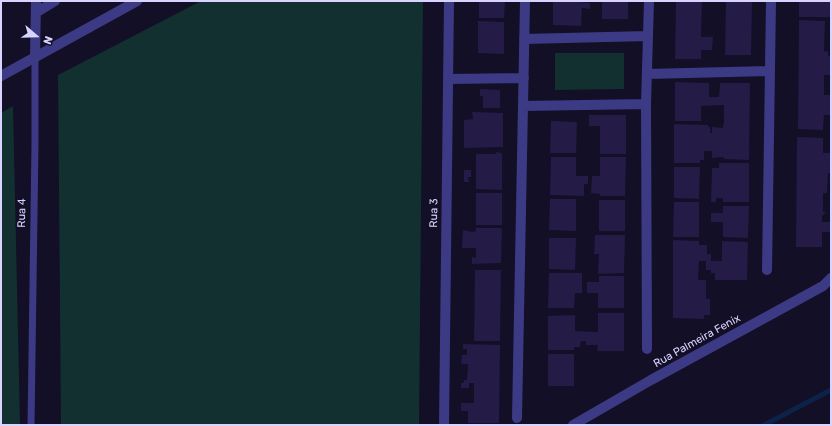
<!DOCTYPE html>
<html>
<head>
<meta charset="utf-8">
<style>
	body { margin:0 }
	#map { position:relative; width:832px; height:426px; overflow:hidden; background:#130f26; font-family:Rubik,sans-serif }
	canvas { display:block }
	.frame { position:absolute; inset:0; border:2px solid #d9d4ff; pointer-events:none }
	.north { position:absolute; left:16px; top:16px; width:40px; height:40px; -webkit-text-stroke:3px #130f26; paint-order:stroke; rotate:110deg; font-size:11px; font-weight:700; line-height:16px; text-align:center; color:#d9d4ff }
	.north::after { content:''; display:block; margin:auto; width:14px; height:18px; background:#d9d4ff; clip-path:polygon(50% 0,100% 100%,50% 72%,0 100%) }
</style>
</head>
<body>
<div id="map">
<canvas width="832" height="426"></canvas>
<div class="frame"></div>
<div class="north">N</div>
</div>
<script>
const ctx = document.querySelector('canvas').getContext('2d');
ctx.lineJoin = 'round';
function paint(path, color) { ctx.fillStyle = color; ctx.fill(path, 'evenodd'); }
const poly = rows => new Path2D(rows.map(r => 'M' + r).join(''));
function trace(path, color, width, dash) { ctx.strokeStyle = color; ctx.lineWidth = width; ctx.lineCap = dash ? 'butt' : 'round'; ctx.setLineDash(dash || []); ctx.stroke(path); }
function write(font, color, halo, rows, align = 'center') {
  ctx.font = font + ' Rubik,sans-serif'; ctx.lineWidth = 3.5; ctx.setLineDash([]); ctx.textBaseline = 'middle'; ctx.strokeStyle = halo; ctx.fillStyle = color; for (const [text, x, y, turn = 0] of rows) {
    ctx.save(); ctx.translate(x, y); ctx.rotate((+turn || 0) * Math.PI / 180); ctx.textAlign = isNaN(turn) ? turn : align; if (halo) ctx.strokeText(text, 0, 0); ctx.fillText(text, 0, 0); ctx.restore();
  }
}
paint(poly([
	[201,1,423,1,419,425,61,425,58,75],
	[555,53,624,53,624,89,555,90],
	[13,106,20,425,1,425,1,113]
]), '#12302f');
trace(poly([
	[764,425,831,390]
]), '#0c2248', 5);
paint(poly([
	[479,1,505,1,504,18,479,18],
	[553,1,579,1,579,2,590,3,590,9,582,8,581,26,553,25],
	[602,1,628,1,628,19,602,19],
	[676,1,702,1,701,37,713,37,712,50,701,50,701,59,675,59],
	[726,1,752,1,751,55,725,55],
	[799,1,831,1,831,17,799,17],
	[799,20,825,21,824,51,828,52,828,56,831,56,831,75,824,75,824,95,831,95,831,115,824,115,823,130,798,129],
	[478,21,504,22,504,54,478,53],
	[675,82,709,83,709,97,719,97,720,83,750,83,749,160,724,159,723,157,712,158,712,151,704,151,704,160,700,160,700,163,674,163,674,124,708,125,708,127,710,127,710,133,712,133,712,127,723,128,723,124,724,125,724,105,701,106,701,121,675,121],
	[480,89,500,90,500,108,483,108,483,96,480,96],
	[472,112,503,113,503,147,464,148,464,120,473,119],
	[589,115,626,115,626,154,600,154,600,126,589,126],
	[551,121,577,122,576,153,550,153],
	[797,137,823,138,823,153,831,153,831,173,828,173,827,193,823,193,823,212,826,212,822,216,822,222,831,222,831,232,822,232,822,247,796,247],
	[496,152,501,153,502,154,502,190,476,189,476,154,496,154],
	[551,157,576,157,576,176,588,176,588,184,584,184,584,196,550,195],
	[600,157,626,157,625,196,600,196,600,194,591,193,592,176,600,176],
	[719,163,749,163,749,202,723,202,723,198,716,198,716,202,711,202,712,168,719,168],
	[674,167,700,167,699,199,674,198],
	[464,170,471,170,471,177,468,177,469,182,464,182],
	[476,193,502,193,502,225,476,225],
	[550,199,576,199,576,231,549,230],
	[599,200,625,200,625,231,599,231],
	[674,202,699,202,699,237,673,237],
	[723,206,749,206,748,238,723,237,723,222,711,222,711,213,723,213],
	[476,228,502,228,501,263,472,264,472,257,476,258,476,248,462,248,463,230,472,232,476,231],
	[595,235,625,235,624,273,598,274,599,254,594,254],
	[549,238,576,238,575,270,549,269],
	[673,240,699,241,699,245,707,245,707,254,711,254,711,261,722,261,722,241,748,242,747,280,715,280,715,273,711,273,711,270,706,270,706,261,699,261,698,280,706,280,706,299,710,299,710,315,704,315,704,319,673,318],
	[475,270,501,270,500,341,474,341],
	[549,273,582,273,582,293,575,293,574,308,548,308],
	[599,276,624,276,624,308,598,308,598,293,587,293,587,282,599,282],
	[598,313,624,313,624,351,597,351,598,345,586,345,586,341,581,341,580,347,574,347,574,350,548,350,548,316,575,315,575,331,598,332],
	[463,344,500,345,499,423,468,423,468,411,461,411,461,403,474,403,474,383,469,383,469,388,461,388,461,383,464,383,464,380,467,380,468,364,461,364,462,355,467,355,467,349,463,349],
	[548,354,574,354,574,386,548,386]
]), '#241b47');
trace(poly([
	[31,425,35,144,35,58]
]), '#3d3a85', 7);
trace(poly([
	[37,12,55,1],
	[524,39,648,36],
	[35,58,36,1],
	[647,74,769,71],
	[1,76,137,1],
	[448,79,524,78],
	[523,106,646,104],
	[767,270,771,1],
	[647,349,646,104,649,1],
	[517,418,525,1],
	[444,425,449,1],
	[573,425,651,380,823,286,831,278]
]), '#3d3a85', 10);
write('11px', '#d9d4ff', '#130f26', [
	["Rua 4",22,213,-89],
	["Rua 3",434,213,-89],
	["Rua Palmeira Fenix",697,341,-29]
]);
</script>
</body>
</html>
